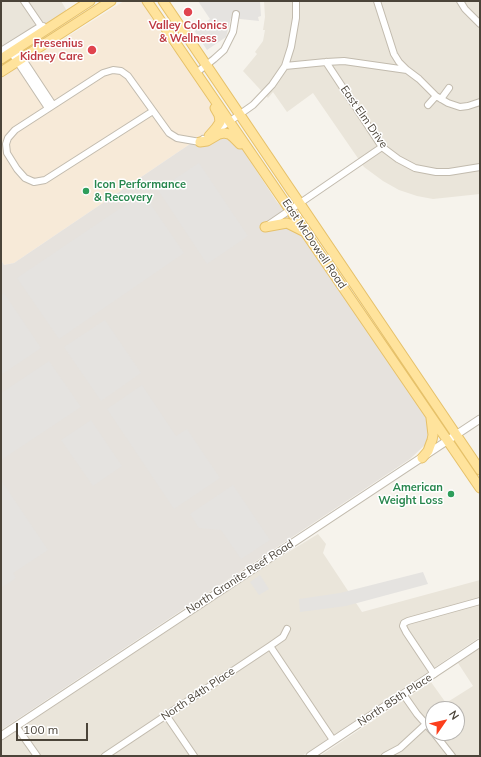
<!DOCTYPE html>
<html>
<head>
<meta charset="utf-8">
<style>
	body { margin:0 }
	#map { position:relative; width:481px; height:757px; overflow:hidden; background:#f6f3ec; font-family:Mulish,sans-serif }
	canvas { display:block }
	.frame { position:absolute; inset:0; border:2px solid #4b4439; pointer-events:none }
	.north { position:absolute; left:425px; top:701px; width:40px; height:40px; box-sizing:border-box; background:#fff; border:1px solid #b7b4b0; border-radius:50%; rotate:56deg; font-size:11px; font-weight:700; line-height:16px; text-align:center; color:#4b4439 }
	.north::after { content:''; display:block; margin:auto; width:14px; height:18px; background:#fc3f1d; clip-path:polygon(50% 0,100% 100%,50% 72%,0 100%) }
	.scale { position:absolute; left:16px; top:723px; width:72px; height:18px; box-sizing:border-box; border:2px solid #4b4439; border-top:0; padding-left:5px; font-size:12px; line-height:14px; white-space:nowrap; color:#4b4439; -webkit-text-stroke:3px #fff; paint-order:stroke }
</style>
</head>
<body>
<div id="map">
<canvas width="481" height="757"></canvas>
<div class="frame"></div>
<div class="north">N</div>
<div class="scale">100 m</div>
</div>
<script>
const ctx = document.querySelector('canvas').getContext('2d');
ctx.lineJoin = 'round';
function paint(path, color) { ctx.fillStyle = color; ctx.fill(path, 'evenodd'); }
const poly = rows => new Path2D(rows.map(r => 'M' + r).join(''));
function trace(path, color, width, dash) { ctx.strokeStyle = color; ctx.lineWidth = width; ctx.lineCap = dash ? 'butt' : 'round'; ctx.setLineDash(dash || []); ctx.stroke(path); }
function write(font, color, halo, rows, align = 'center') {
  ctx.font = font + ' Mulish,sans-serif'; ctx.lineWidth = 3; ctx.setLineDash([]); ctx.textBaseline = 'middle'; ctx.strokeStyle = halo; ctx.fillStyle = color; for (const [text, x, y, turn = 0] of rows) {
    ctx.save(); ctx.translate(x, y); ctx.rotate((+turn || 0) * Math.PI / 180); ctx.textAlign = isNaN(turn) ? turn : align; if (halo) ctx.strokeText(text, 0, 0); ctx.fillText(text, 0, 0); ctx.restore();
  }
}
paint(poly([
	[1,1,61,1,67,11,1,54],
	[264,1,480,1,480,194,433,199,417,196,399,190,383,181,364,167,313,93,287,112,273,92,268,98,243,71,257,54,255,52,263,41,265,30,263,30,265,17],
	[318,534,326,544,323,553,362,612,480,580,480,637,302,756,1,756,1,741,259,570],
	[480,648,480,756,320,756,431,682,446,703,473,686,458,663],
	[433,709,457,709,457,733,433,733]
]), '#eae5da');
paint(poly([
	[124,1,143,1,151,17,170,46,178,54,218,115,224,121,14,263,4,265,1,260,1,79,43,49,59,42]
]), '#f7ead8');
paint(poly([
	[224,121,277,202,290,216,425,414,429,425,428,442,410,459,1,730,1,260,4,265,14,263]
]), '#e6e2dd');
paint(poly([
	[198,1,260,1,261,16,258,17,259,21,231,18,226,37,207,50,194,30,210,19],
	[199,163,248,236,207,264,158,190],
	[143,193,184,253,59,339,17,278],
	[4,293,41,348,1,375,1,295],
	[105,320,141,373,101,401,64,347],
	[49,361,81,407,1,460,1,393],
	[142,385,176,436,187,429,220,478,174,509,107,409],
	[91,420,122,466,93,486,61,440],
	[1,480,48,550,13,573,16,578,1,588],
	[233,485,270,540,241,559,221,530,199,528,190,514],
	[423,572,428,584,346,606,300,612,299,599,340,593],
	[260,575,269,589,259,595,250,582]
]), '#e5e3e0');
const minor = poly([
	[24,1,41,26,43,26],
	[377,1,394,54,399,62,407,70,419,79,436,96,448,103,460,107,468,106,480,102],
	[460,1,465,9,480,24],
	[16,49,53,105],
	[1,51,41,26],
	[11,52,48,108],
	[326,62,382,147,398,159,415,168,436,172,449,172,480,167],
	[285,66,291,47,296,18,296,1],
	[196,73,214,59,224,50,233,32,236,14],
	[441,99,449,88],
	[428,105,436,96],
	[153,111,45,180,34,182,25,178,17,169,7,153,6,144,8,138,15,130,103,73,113,70,121,71,128,76,169,133,177,138,200,142,203,139],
	[216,131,253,105,272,85,285,66,326,62,344,61,407,70],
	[268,225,382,147],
	[270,646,333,740],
	[434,674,406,632,403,626,404,623,408,621,480,601],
	[403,694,417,714,433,732],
	[166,715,194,756],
	[16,726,37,756],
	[434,733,452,756],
	[105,756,270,646,283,637,287,629],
	[385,756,400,748,426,724]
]);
const tertiary = poly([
	[1,736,480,419],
	[310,756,480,643]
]);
const primary = poly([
	[147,1,480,488],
	[163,1,480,470],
	[1,59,90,1],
	[1,72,111,1],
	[209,136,216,128,220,122,219,115,215,108],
	[200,142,207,141,219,134,224,133,229,134,233,137,240,144],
	[265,227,287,223,303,231],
	[422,458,428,451,432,440,433,435,431,418]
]);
trace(minor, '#c2bbae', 8);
trace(tertiary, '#c2bbae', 9);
trace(primary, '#e6c16a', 11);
trace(minor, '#fff', 6);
trace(tertiary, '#fff', 7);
trace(primary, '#ffe39c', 9);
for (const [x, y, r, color] of [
	[188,12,5,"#e0444e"],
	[92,50,5,"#e0444e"],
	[86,191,4,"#2e9e5b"],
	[451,494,4,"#2e9e5b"]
]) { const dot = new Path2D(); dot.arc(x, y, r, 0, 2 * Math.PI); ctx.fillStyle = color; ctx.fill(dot); trace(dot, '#fff', 1.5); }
write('bold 11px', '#be3a42', '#fff', [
	["Valley Colonics",188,26],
	["& Wellness",188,39],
	["Fresenius",83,44,"right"],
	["Kidney Care",83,57,"right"]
]);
write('11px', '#4b4439', '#fff', [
	["East Elm Drive",364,117,55],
	["East McDowell Road",314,244,56],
	["North Granite Reef Road",240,577,-33],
	["North 84th Place",198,694,-34],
	["North 85th Place",395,700,-33]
]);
write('bold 11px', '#27864d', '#fff', [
	["Icon Performance",94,185],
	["& Recovery",94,198],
	["American",443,488,"right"],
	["Weight Loss",443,501,"right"]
], 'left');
</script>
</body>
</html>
